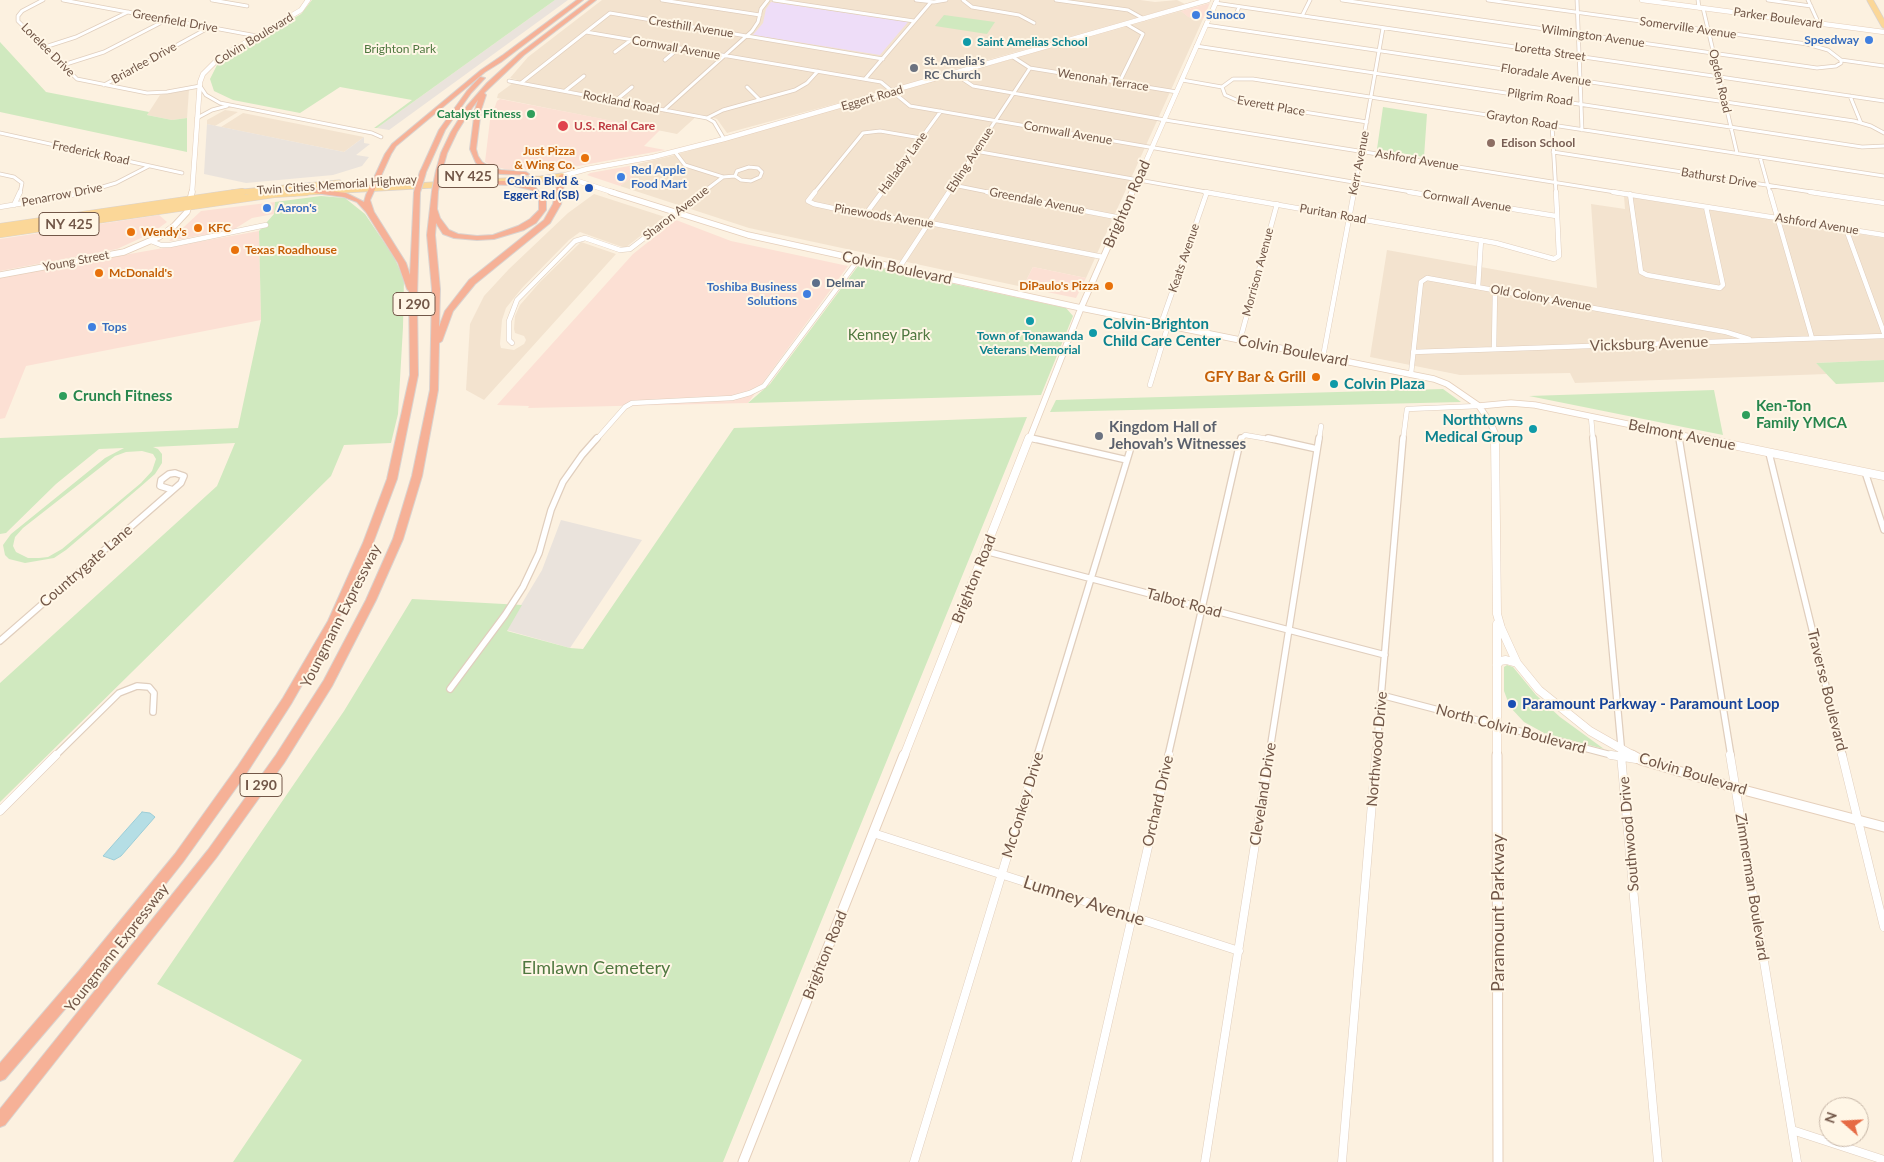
<!DOCTYPE html>
<html>
<head>
<meta charset="utf-8">
<style>
	body { margin:0 }
	#map { position:relative; width:1884px; height:1162px; overflow:hidden; background:#fcf1e0; font-family:Lato,sans-serif }
	canvas { display:block }
	.north { position:absolute; left:1819px; top:1097px; width:50px; height:50px; box-sizing:border-box; background:#fff6e6; border:1px solid #c7b6a7; border-radius:50%; rotate:289deg; font-size:14px; font-weight:700; line-height:20px; text-align:center; color:#725748 }
	.north::after { content:''; display:block; margin:auto; width:18px; height:22px; background:#e66b45; clip-path:polygon(50% 0,100% 100%,50% 72%,0 100%) }
</style>
</head>
<body>
<div id="map">
<canvas width="1884" height="1162"></canvas>
<div class="north">N</div>
</div>
<script>
const ctx = document.querySelector('canvas').getContext('2d');
ctx.lineJoin = 'round';
function paint(path, color) { ctx.fillStyle = color; ctx.fill(path, 'evenodd'); }
const poly = rows => new Path2D(rows.map(r => 'M' + r).join(''));
function trace(path, color, width, dash) { ctx.strokeStyle = color; ctx.lineWidth = width; ctx.lineCap = dash ? 'butt' : 'round'; ctx.setLineDash(dash || []); ctx.stroke(path); }
function write(font, color, halo, rows, align = 'center') {
  ctx.font = font + ' Lato,sans-serif'; ctx.lineWidth = 4; ctx.setLineDash([]); ctx.textBaseline = 'middle'; ctx.strokeStyle = halo; ctx.fillStyle = color; for (const [text, x, y, turn = 0] of rows) {
    ctx.save(); ctx.translate(x, y); ctx.rotate((+turn || 0) * Math.PI / 180); ctx.textAlign = isNaN(turn) ? turn : align; if (halo) ctx.strokeText(text, 0, 0); ctx.fillText(text, 0, 0); ctx.restore();
  }
}
paint(poly([
	[602,0,1140,0,1155,2,1177,0,1185,4,952,70,950,73,727,133,717,119,699,114,677,134,497,98,498,94,517,80,510,78,528,57],
	[1181,11,1189,17,1203,19,1086,278,1033,267,1023,287,749,228,620,186,633,176,629,166,671,156],
	[189,90,187,118,172,120,147,115,160,95],
	[225,110,238,112,215,126,207,124,207,120],
	[243,113,364,137,344,152,221,127],
	[594,194,665,217,625,248,580,232,569,240,522,288,506,308,502,320,500,344,501,348,514,350,524,344,526,340,524,336,515,333,514,329,515,316,520,305,540,282,581,242,616,254,484,400,466,390,470,324,484,296,509,269,568,213],
	[1624,196,1884,238,1884,360,1816,363,1827,374,1575,383,1570,373,1460,375,1370,357,1387,250,1597,288,1591,204,1625,209]
]), '#f3e3cf');
paint(poly([
	[1210,3,1203,19,1188,17,1181,11],
	[500,99,660,130,644,146,665,150,573,167,509,170,492,166,485,162,490,120,494,120,493,112,497,101],
	[629,166,634,176,620,186,587,175,590,173],
	[275,202,274,214,252,218,233,230,169,241,201,211],
	[159,215,167,222,152,233,117,249,0,271,0,239],
	[676,220,731,241,848,266,748,403,528,408,529,406,497,405,633,254],
	[259,231,261,320,26,366,5,418,0,419,0,277],
	[1033,267,1086,278,1076,298,1023,287]
]), '#fce0d4');
paint(poly([
	[555,0,568,0,389,130,377,128],
	[207,124,344,152,364,137,364,143,370,144,356,155,369,157,362,166,333,175,246,183,204,174],
	[561,520,642,540,570,648,506,630,542,570]
]), '#eae3dc');
paint(poly([
	[771,2,908,22,880,55,753,35,763,23,766,9]
]), '#eeddf8');
paint(poly([
	[312,0,555,0,377,128,374,128,412,100,340,87,300,113,233,100,214,91,210,79,217,65,224,59,301,14],
	[944,15,995,22,987,34,935,26],
	[0,42,46,92,149,112,147,115,172,120,187,118,187,152,0,112],
	[1383,107,1427,114,1424,157,1377,149],
	[321,196,345,198,365,214,394,257,404,279,403,327,398,414,391,443,344,445,331,476,0,802,0,683,217,486,235,443,153,447,158,449,162,454,162,463,155,474,139,488,66,550,54,558,25,563,9,559,5,555,3,545,11,534,105,458,124,448,99,449,56,484,6,533,0,534,0,438,238,428,261,320,259,231,274,214,275,202],
	[142,451,153,454,156,459,152,471,141,483,62,549,48,557,39,558,28,558,16,552,13,546,15,537,23,528,115,456,126,452],
	[866,265,1066,308,1073,316,1041,395,748,403,770,384,858,266],
	[1884,360,1884,382,1836,384,1816,363],
	[1443,389,1461,402,1050,412,1056,400],
	[1714,390,1723,435,1529,396],
	[1027,417,723,1162,233,1162,302,1060,157,984,344,711,412,599,522,605,507,631,570,648,583,649,734,428],
	[1507,665,1513,667,1536,695,1560,717,1604,749,1544,733,1524,722,1510,707,1504,691,1504,667]
]), '#d0e9bf');
const water = poly([
	[142,812,150,813,155,817,121,856,114,860,103,856,142,812]
]);
paint(water, '#b5dee5');
trace(water, '#9ccdd7', 1);
const streetFar3 = poly([
	[43,0,22,11,18,16,18,21,77,79,147,93,167,92,200,86,206,95,220,103,372,133,381,137],
	[63,0,257,36],
	[212,0,247,6],
	[662,0,760,15],
	[774,0,914,21],
	[916,0,934,2,946,0],
	[963,0,972,7,1019,15,1034,23],
	[1056,0,1128,10,1144,19],
	[1342,0,1817,68,1836,66,1841,63,1841,60],
	[1488,0,1807,44,1828,50,1841,60,1884,66],
	[1577,0,1582,130],
	[1698,0,1699,8],
	[1768,0,1811,6],
	[1808,0,1819,24],
	[1215,3,1884,101],
	[1703,8,1737,153],
	[1302,16,1310,0],
	[1235,17,1239,7],
	[1206,25,1854,121,1871,126,1884,133],
	[586,32,881,82,910,106,1417,193],
	[1196,46,1862,147,1884,146],
	[45,47,76,37,128,12],
	[615,52,631,40],
	[665,60,679,48],
	[63,65,104,52,168,19],
	[1030,68,1177,92],
	[955,74,973,86,1165,120,1621,193],
	[865,79,931,2],
	[1182,80,1222,87],
	[509,81,707,118,714,122,724,139],
	[521,83,610,13,883,59],
	[1119,83,1143,34,1126,24],
	[104,85,210,27],
	[747,87,760,100],
	[1222,87,1233,79,1253,79,1884,176],
	[1222,87,1225,95,1241,102,1367,122],
	[565,91,584,76],
	[1850,96,1861,123],
	[615,101,632,87],
	[664,110,752,31,758,22,761,9,768,0],
	[197,118,212,110,227,106],
	[707,118,723,110,795,90,807,83,818,71],
	[1552,125,1556,193],
	[0,133,182,173],
	[975,151,1212,193],
	[675,152,685,165,723,177,735,176],
	[1553,152,1818,193],
	[1760,157,1770,193],
	[749,167,758,168,762,172,760,177,751,181,741,180,735,176,737,171,749,167],
	[0,174,14,177,22,183,20,193],
	[953,185,993,193],
	[82,193,116,183,149,166],
	[702,193,723,177],
	[814,193,863,133,880,131,921,138],
	[881,193,941,111],
	[948,193,1030,68,1013,57],
	[1354,193,1383,28]
]);
const streetFar2 = poly([
	[815,192,808,201,814,204,865,215,920,221,1103,257],
	[987,192,1121,218],
	[1205,192,1496,243,1554,259,1559,256,1556,192],
	[1409,192,1556,216],
	[1613,192,1884,235],
	[1770,192,1812,338],
	[1810,192,1884,203],
	[1630,194,1641,272,1647,275,1720,288,1723,285,1706,207],
	[14,205,20,192],
	[0,207,88,192],
	[865,215,882,192],
	[1846,229,1884,333],
	[151,241,161,245,170,245,266,225],
	[899,268,949,192],
	[1478,287,1481,240],
	[1161,324,1207,192],
	[1240,340,1277,204],
	[512,343,509,340,509,321,517,300,575,241,585,238,620,250,630,249,704,192],
	[1494,349,1495,290],
	[1413,352,1884,336],
	[1323,357,1354,192],
	[1411,374,1421,282,1427,278,1726,332,1749,339],
	[1150,385,1168,325],
	[1591,417,1593,440],
	[1678,434,1679,440],
	[1029,438,1036,440],
	[596,440,625,407,632,403,732,398,750,393,764,386,858,260],
	[1240,440,1245,435,1274,440],
	[1319,440,1321,426],
	[1403,440,1407,409,1479,406]
]);
const streetFar1 = poly([
	[1031,438,1127,460],
	[1268,438,1317,449],
	[1593,438,1622,756],
	[1679,438,1731,756],
	[1769,453,1843,756],
	[1865,472,1884,530],
	[175,473,184,476,181,483,173,490,160,486,161,480,169,474,175,473],
	[985,551,1385,655],
	[0,641,173,490],
	[450,689,505,615,523,587,539,553,551,510,563,482,582,455,597,438],
	[1381,695,1615,756],
	[55,756,119,693,137,686,149,687,154,693,153,712],
	[1037,756,1131,447],
	[1168,756,1241,438],
	[1269,756,1319,438],
	[1376,756,1403,438]
]);
const street = poly([
	[1611,755,1636,759],
	[1621,755,1658,1162],
	[1730,755,1797,1162],
	[1842,755,1884,927],
	[0,811,56,755],
	[873,833,1239,951],
	[1792,1130,1884,1160],
	[914,1162,1038,755],
	[1076,1162,1169,755],
	[1205,1162,1269,755],
	[1342,1162,1376,755]
]);
const secondaryFar3 = poly([
	[1642,0,1884,32],
	[562,176,615,193],
	[562,176,587,169,653,157,724,139,1208,0],
	[192,193,200,82,203,74,219,58,301,10,308,0],
	[1132,193,1217,0]
]);
const secondaryFar2 = poly([
	[611,192,748,235,1081,308,1434,379,1447,384,1479,406,1490,422,1495,433,1495,440],
	[0,275,124,252,159,237,174,226,187,212,192,192],
	[1479,406,1511,403,1535,405,1705,440],
	[1029,440,1081,308,1132,192]
]);
const secondaryFar1 = poly([
	[1495,438,1497,614,1501,628,1517,663,1539,690,1590,731,1634,756],
	[1699,438,1884,476],
	[1497,624,1497,756],
	[1497,665,1500,661,1506,660,1517,663],
	[904,756,1029,438]
]);
const secondary = poly([
	[1497,755,1498,1162],
	[1632,755,1641,760,1736,788,1884,827],
	[743,1162,904,755]
]);
const primaryFar1 = poly([
	[1870,0,1884,25],
	[233,193,339,183],
	[289,193,541,179,562,176]
]);
const primary = poly([
	[0,227,242,192],
	[0,234,274,194,306,192]
]);
const highway = poly([
	[577,0,583,0,501,62,485,72,396,146,391,154,370,200,374,212,406,263,410,275,414,192,417,190,420,192,417,297,418,375,397,479,373,543,336,625,291,704,246,774,183,862,89,981,5,1079,0,1081,0,1063,79,971,175,854,238,766,283,698,328,621,363,543,387,479,410,375,409,291,407,289,398,263,366,212,357,202,344,197,315,193,312,191,315,189,346,193,364,202,366,195,385,154,392,144,481,70,503,55,577,0],
	[590,0,596,0,524,55,484,93,486,95,481,110,476,149,478,156,482,162,490,167,501,170,526,172,529,174,528,175,500,174,486,169,476,163,470,149,475,110,478,100,472,108,457,132,447,153,442,171,437,172,436,171,441,153,451,132,467,106,487,83,520,53,590,0],
	[480,77,485,78,471,93,445,130,426,172,421,173,420,172,439,130,467,91,480,77],
	[562,174,565,176,561,204,550,223,475,284,453,311,442,341,439,343,438,390,422,476,403,539,376,600,332,686,284,763,216,858,5,1125,0,1127,0,1109,208,850,276,755,324,680,366,600,393,539,412,476,430,390,432,289,427,235,432,191,435,189,438,191,437,209,440,218,449,230,458,234,477,236,493,235,518,226,530,219,539,210,539,201,532,190,510,185,480,184,477,182,478,181,510,181,536,188,546,201,546,210,536,223,524,230,494,239,477,240,454,238,443,234,436,223,435,235,440,289,439,327,445,311,469,280,544,220,553,204,559,176,562,174]
]);
trace(streetFar3, '#e0cebd', 4.5);
trace(streetFar2, '#e0cebd', 5.5);
trace(streetFar1, '#e0cebd', 8);
trace(street, '#e0cebd', 9);
trace(secondaryFar3, '#e5cfbb', 5.5);
trace(secondaryFar2, '#e5cfbb', 7);
trace(secondaryFar1, '#e5cfbb', 9);
trace(secondary, '#e5cfbb', 11);
trace(primaryFar1, '#dad3cf', 7);
trace(primary, '#dad3cf', 8);
trace(highway, '#dad3cf', 2);
trace(streetFar3, '#fff', 3);
trace(streetFar2, '#fff', 4.5);
trace(streetFar1, '#fff', 5.5);
trace(street, '#fff', 8);
trace(secondaryFar3, '#fff', 4.5);
trace(secondaryFar2, '#fff', 5.5);
trace(secondaryFar1, '#fff', 8);
trace(secondary, '#fff', 9);
trace(primaryFar1, '#fbd798', 5.5);
trace(primary, '#fbd798', 7);
paint(highway, '#f6b197');
const highwayBridge = poly([
	[435,191,439,171],
	[417,192,423,172]
]);
trace(highwayBridge, '#dad3cf', 8, []);
trace(highwayBridge, '#f6b197', 6);
for (const [x, y, r, color] of [
	[1196,15,5,"#3f7fe0"],
	[1869,40,5,"#3f7fe0"],
	[967,42,5,"#0f9aa8"],
	[914,68,5,"#6b7280"],
	[531,114,5,"#2e9e5b"],
	[563,126,6,"#e0444e"],
	[1491,143,5,"#8d6e63"],
	[585,158,5,"#e8710a"],
	[621,177,5,"#3f7fe0"],
	[589,188,5,"#1a4fb4"],
	[267,208,5,"#3f7fe0"],
	[198,228,5,"#e8710a"],
	[131,232,5,"#e8710a"],
	[235,250,5,"#e8710a"],
	[99,273,5,"#e8710a"],
	[816,283,5,"#5c6f8a"],
	[1109,286,5,"#e8710a"],
	[807,294,5,"#3f7fe0"],
	[1030,321,5,"#0f9aa8"],
	[92,327,5,"#3f7fe0"],
	[1093,333,5,"#0f9aa8"],
	[1316,377,5,"#e8710a"],
	[1334,384,5,"#0f9aa8"],
	[63,396,5,"#2e9e5b"],
	[1746,415,5,"#2e9e5b"],
	[1533,429,5,"#0f9aa8"],
	[1099,436,5,"#6b7280"],
	[1512,704,5,"#1a4fb4"]
]) { const dot = new Path2D(); dot.arc(x, y, r, 0, 2 * Math.PI); ctx.fillStyle = color; ctx.fill(dot); trace(dot, '#fff6e6', 2); }
write('bold 12px', '#366cbe', '#fff6e6', [
	["Sunoco",1206,15],
	["Speedway",1859,40,"right"],
	["Red Apple",631,170],
	["Food Mart",631,184],
	["Aaron's",277,208],
	["Toshiba Business",797,287,"right"],
	["Solutions",797,301,"right"],
	["Tops",102,327]
], 'left');
write('12px', '#725748', '#fff6e6', [
	["Parker Boulevard",1778,18,8],
	["Greenfield Drive",175,21,10],
	["Cresthill Avenue",691,27,9],
	["Somerville Avenue",1688,28,8],
	["Wilmington Avenue",1593,36,8],
	["Colvin Boulevard",254,39,-31],
	["Cornwall Avenue",676,48,10],
	["Lorelee Drive",48,50,45],
	["Loretta Street",1550,52,8],
	["Briarlee Drive",144,63,-29],
	["Floradale Avenue",1546,75,9],
	["Wenonah Terrace",1103,80,9],
	["Ogden Road",1720,81,77],
	["Pilgrim Road",1540,97,8],
	["Eggert Road",872,98,-16],
	["Rockland Road",621,102,11],
	["Everett Place",1271,106,10],
	["Grayton Road",1522,120,9],
	["Cornwall Avenue",1068,133,10],
	["Frederick Road",91,153,12],
	["Ebling Avenue",970,160,-57],
	["Ashford Avenue",1417,160,9],
	["Halladay Lane",903,163,-54],
	["Kerr Avenue",1359,163,-79],
	["Bathurst Drive",1719,178,9],
	["Twin Cities Memorial Highway",337,185,-4],
	["Penarrow Drive",62,195,-11],
	["Greendale Avenue",1037,201,11],
	["Cornwall Avenue",1467,201,9],
	["Sharon Avenue",676,213,-38],
	["Puritan Road",1333,214,10],
	["Pinewoods Avenue",884,216,9],
	["Ashford Avenue",1817,224,9],
	["Keats Avenue",1184,258,-71],
	["Young Street",76,261,-11],
	["Morrison Avenue",1258,272,-75],
	["Old Colony Avenue",1541,298,10]
]);
write('bold 12px', '#0d838f', '#fff6e6', [
	["Saint Amelias School",977,42],
	["Town of Tonawanda",1030,336,"center"],
	["Veterans Memorial",1030,350,"center"]
], 'left');
write('12px', '#507840', '#fff6e6', [
	["Brighton Park",400,49]
]);
write('bold 12px', '#5b616d', '#fff6e6', [
	["St. Amelia's",924,61],
	["RC Church",924,75]
], 'left');
write('bold 12px', '#27864d', '#fff6e6', [
	["Catalyst Fitness",521,114]
], 'right');
write('bold 12px', '#be3a42', '#fff6e6', [
	["U.S. Renal Care",574,126]
], 'left');
write('bold 12px', '#785e54', '#fff6e6', [
	["Edison School",1501,143]
], 'left');
write('bold 12px', '#c56008', '#fff6e6', [
	["Just Pizza",575,151,"right"],
	["& Wing Co.",575,165,"right"],
	["KFC",208,228],
	["Wendy's",141,232],
	["Texas Roadhouse",245,250],
	["McDonald's",109,273],
	["DiPaulo's Pizza",1099,286,"right"]
], 'left');
write('bold 12px', '#164399', '#fff6e6', [
	["Colvin Blvd &",579,181],
	["Eggert Rd (SB)",579,195]
], 'right');
write('bold 12px', '#4e5e75', '#fff6e6', [
	["Delmar",826,283]
], 'left');
for (const [x, y, w] of [
	[468,176,60],
	[69,224,60],
	[414,304,42],
	[261,785,42]
]) { const box = new Path2D(); box.roundRect(x - w / 2, y - 11.5, w, 23, 4); ctx.fillStyle = '#fff6e6'; ctx.fill(box); trace(box, '#725748', 1); }
write('bold 14px', '#725748', null, [
	["NY 425",468,176],
	["NY 425",69,224],
	["I 290",414,304],
	["I 290",261,785]
]);
write('15px', '#725748', '#fff6e6', [
	["Brighton Road",1127,204,-66],
	["Colvin Boulevard",897,268,12],
	["Vicksburg Avenue",1649,344,-2],
	["Colvin Boulevard",1293,351,11],
	["Belmont Avenue",1682,435,11],
	["Countrygate Lane",86,566,-41],
	["Brighton Road",974,579,-68],
	["Talbot Road",1184,603,15],
	["Youngmann Expressway",341,616,-63],
	["Traverse Boulevard",1827,690,76],
	["North Colvin Boulevard",1511,729,15],
	["Northwood Drive",1377,749,-85],
	["Colvin Boulevard",1693,774,17],
	["Cleveland Drive",1263,794,-81],
	["Orchard Drive",1158,801,-77],
	["McConkey Drive",1023,805,-73],
	["Southwood Drive",1629,834,-95],
	["Zimmerman Boulevard",1752,887,81],
	["Youngmann Expressway",117,948,-52],
	["Brighton Road",825,955,-68]
]);
write('bold 15px', '#0d838f', '#fff6e6', [
	["Colvin-Brighton",1103,324],
	["Child Care Center",1103,341],
	["Colvin Plaza",1344,384],
	["Northtowns",1523,420,"right"],
	["Medical Group",1523,437,"right"]
], 'left');
write('15px', '#507840', '#fff6e6', [
	["Kenney Park",889,335]
]);
write('bold 15px', '#c56008', '#fff6e6', [
	["GFY Bar & Grill",1306,377]
], 'right');
write('bold 15px', '#27864d', '#fff6e6', [
	["Crunch Fitness",73,396],
	["Ken-Ton",1756,406],
	["Family YMCA",1756,423]
], 'left');
write('bold 15px', '#5b616d', '#fff6e6', [
	["Kingdom Hall of",1109,427],
	["Jehovah’s Witnesses",1109,444]
], 'left');
write('bold 15px', '#164399', '#fff6e6', [
	["Paramount Parkway - Paramount Loop",1522,704]
], 'left');
write('18px', '#725748', '#fff6e6', [
	["Lumney Avenue",1084,901,18],
	["Paramount Parkway",1498,913,-90]
]);
write('18px', '#507840', '#fff6e6', [
	["Elmlawn Cemetery",596,968]
]);
</script>
</body>
</html>
